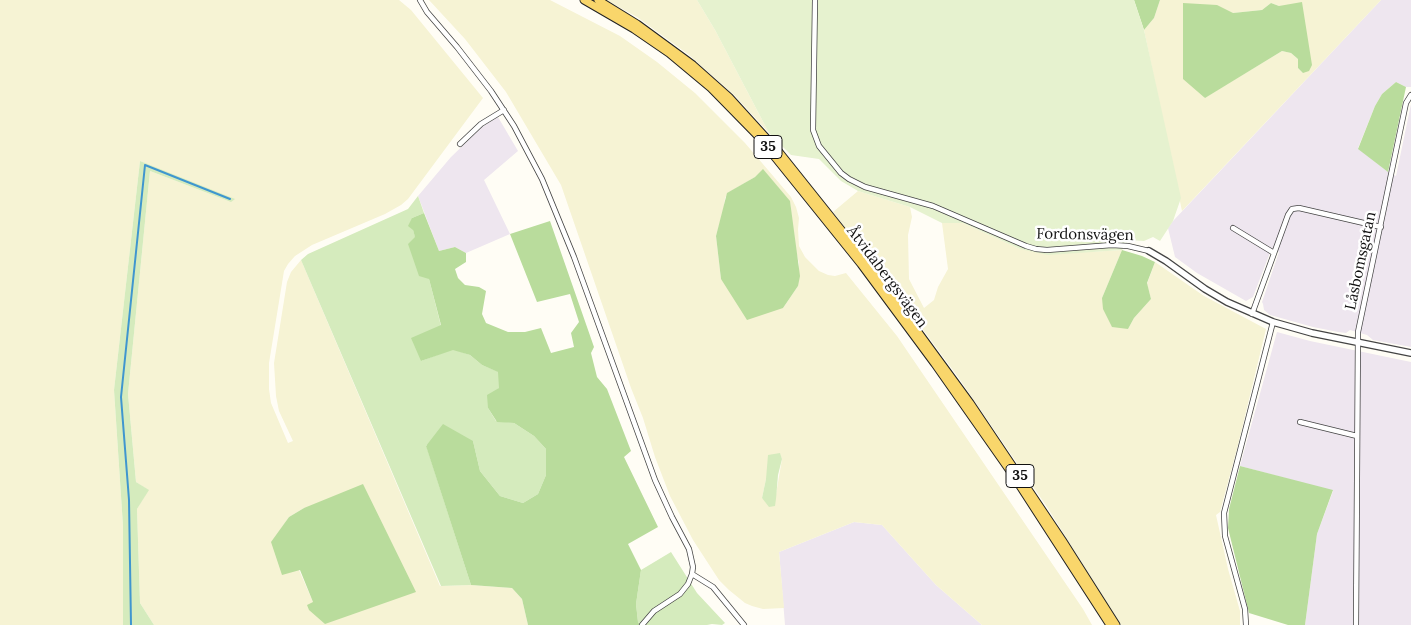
<!DOCTYPE html>
<html>
<head>
<meta charset="utf-8">
<style>
	body { margin:0 }
	canvas { display:block; background:#fffdf5 }
</style>
</head>
<body>
<canvas width="1411" height="625"></canvas>
<script>
const ctx = document.querySelector('canvas').getContext('2d');
ctx.lineJoin = 'round';
function paint(path, color) { ctx.fillStyle = color; ctx.fill(path, 'evenodd'); }
const poly = rows => new Path2D(rows.map(r => 'M' + r).join(''));
function trace(path, color, width, dash) { ctx.strokeStyle = color; ctx.lineWidth = width; ctx.lineCap = dash ? 'butt' : 'round'; ctx.setLineDash(dash || []); ctx.stroke(path); }
function write(font, color, halo, rows, align = 'center') {
  ctx.font = font + ' Lora,serif'; ctx.lineWidth = 5; ctx.setLineDash([]); ctx.textBaseline = 'middle'; ctx.strokeStyle = halo; ctx.fillStyle = color; for (const [text, x, y, turn = 0] of rows) {
    ctx.save(); ctx.translate(x, y); ctx.rotate((+turn || 0) * Math.PI / 180); ctx.textAlign = isNaN(turn) ? turn : align; if (halo) ctx.strokeText(text, 0, 0); ctx.fillText(text, 0, 0); ctx.restore();
  }
}
paint(poly([
	[1381,0,1411,0,1411,87,1406,87,1396,82,1382,94,1375,106,1358,148,1388,172,1396,176,1411,104,1411,347,1373,340,1367,335,1350,330,1346,333,1338,332,1313,327,1270,315,1264,310,1263,304,1262,302,1279,252,1271,250,1253,297,1246,301,1197,273,1175,257,1168,228,1173,221],
	[498,117,518,151,484,180,510,234,466,253,455,247,439,251,418,196,451,157,482,127],
	[1277,332,1310,341,1411,362,1411,625,1305,625,1317,534,1333,491,1240,466],
	[854,522,882,525,936,585,982,625,785,625,779,552]
]), '#eee6ef');
paint(poly([
	[0,0,399,0,411,10,483,98,408,199,401,205,385,214,312,245,295,256,288,264,284,271,269,363,269,389,271,403,288,443,293,441,279,411,276,396,274,363,287,282,291,272,301,260,440,586,471,585,512,588,522,599,528,625,154,625,140,603,137,509,148,490,136,482,128,394,150,171,231,202,140,161,114,390,123,526,123,625,0,625],
	[304,508,325,624,313,602,299,570,272,542,289,517],
	[429,0,550,0,620,36,657,62,695,93,745,143,791,197,796,207,799,218,798,229,799,246,805,257,819,271,828,275,835,276,846,273,897,336,1083,609,1092,625,982,625,936,585,882,525,854,522,779,552,784,608,763,609,752,606,745,603,729,590,719,580,693,540,670,496,655,457,643,418,631,388,561,185,506,92,465,39],
	[763,170,790,202,794,243,799,263,798,286,783,308,721,279,716,236,724,208,725,198,728,193,755,177],
	[780,454,782,459,774,506,762,498,766,479],
	[606,0,697,0,715,30,769,133,735,96,689,55,637,17],
	[1160,0,1381,0,1182,211,1144,30,1154,18],
	[1271,3,1279,6,1303,73,1298,68,1298,59,1291,53,1282,51,1204,98,1233,13,1262,10],
	[858,191,910,207,912,217,908,235,909,279,924,308,934,300,938,287,948,269,942,223,963,223,1020,249,1089,252,1122,250,1102,298,1128,329,1134,318,1151,299,1147,284,1155,262,1204,296,1266,329,1238,445,1220,512,1216,515,1228,569,1240,611,1240,625,1121,625,1047,507,958,377,895,292,833,212]
]), '#f6f3d4');
paint(poly([
	[140,161,235,199,231,202,150,171,128,394,136,482,149,490,137,509,140,603,154,625,123,625,123,526,114,390],
	[418,196,424,213,412,218,413,230,429,279,441,326,421,361,453,349,470,355,482,365,499,372,499,388,488,408,496,421,514,423,534,436,546,449,546,475,538,494,523,503,500,496,480,471,473,441,426,445,471,585,441,586,301,260,308,254,408,209],
	[780,453,782,459,778,475,776,499,775,506,769,507,762,498,766,479,768,455],
	[671,552,697,593,725,623,722,625,712,624,707,625,640,625,638,622,636,604,641,570]
]), '#d5ebbd');
paint(poly([
	[1134,0,1160,0,1154,18,1144,30],
	[1302,2,1312,65,1309,71,1303,73,1298,68,1298,59,1291,53,1282,51,1205,98,1183,79,1183,3,1217,5,1233,13,1262,10,1271,3,1279,6],
	[1396,82,1406,87,1388,172,1358,149,1375,106,1382,94],
	[763,169,790,201,800,276,798,286,783,308,747,320,721,279,716,236,727,193,755,177],
	[424,213,439,251,455,247,466,253,466,262,455,269,458,278,465,285,479,287,486,291,482,314,486,323,508,332,525,332,541,328,551,353,574,347,571,333,579,322,570,294,537,302,510,234,550,221,594,347,591,353,597,377,607,389,631,451,624,457,658,527,628,544,641,570,636,604,638,622,640,625,528,625,522,599,512,588,471,585,426,446,443,424,473,441,480,471,500,496,523,503,538,494,546,475,546,449,534,436,514,423,497,422,488,408,487,395,499,388,498,372,482,365,470,355,453,350,421,361,411,338,441,325,429,279,419,276,408,244,415,237,413,230,408,226,412,218],
	[1122,250,1142,256,1155,262,1147,283,1151,299,1134,318,1128,329,1112,327,1103,309,1102,298],
	[1240,466,1333,490,1317,534,1305,625,1288,625,1249,613,1228,528,1229,509],
	[363,484,416,592,325,624,309,610,307,605,313,602,300,570,282,575,271,542,289,517,304,508]
]), '#b9dc9c');
paint(poly([
	[697,0,1134,0,1144,30,1181,198,1173,221,1160,241,1153,237,1144,241,1129,240,1122,250,1048,255,1020,249,963,223,942,223,910,207,858,191,841,181,819,159,791,155,769,133,715,30]
]), '#e6f2cf');
trace(poly([
	[131,625,129,500,121,397,145,165,230,199]
]), '#3f96cf', 2);
const minor = poly([
	[420,0,427,12,457,47,491,91,514,126,542,179,574,257,655,480,672,517,689,549,693,567,692,574,688,584,680,594,654,611,642,625],
	[815,0,813,130,819,146,841,173,849,179,865,187,933,206,1026,246,1036,249,1047,250,1112,245,1128,246,1149,251],
	[460,144,481,124,504,110],
	[1233,228,1274,253],
	[1252,314,1288,215,1292,209,1299,208,1381,227],
	[1300,422,1357,436],
	[692,574,713,587,744,625],
	[1246,625,1245,609,1225,536,1224,513,1273,322],
	[1356,625,1358,332,1406,103,1411,95]
]);
const tertiary = poly([
	[1149,251,1166,261,1205,289,1227,302,1273,322,1312,333,1411,353]
]);
const primary = poly([
	[584,0,634,29,669,53,711,88,758,136,861,264,935,364,1015,478,1110,625],
	[598,0,637,24,693,65,729,97,779,152,866,261,970,403,1062,540,1116,625]
]);
trace(minor, '#444', 6);
trace(tertiary, '#444', 8);
trace(primary, '#222', 9);
trace(minor, '#fff', 4.5);
trace(tertiary, '#fff', 5.5);
trace(primary, '#f9d66b', 7);
for (const [x, y, w] of [
	[768,147,28],
	[1020,476,28]
]) { const box = new Path2D(); box.roundRect(x - w / 2, y - 11.5, w, 23, 4); ctx.fillStyle = '#fff'; ctx.fill(box); trace(box, '#111', 1); }
write('bold 14px', '#111', null, [
	["35",768,147],
	["35",1020,476]
]);
write('15px', '#111', '#fff', [
	["Fordonsvägen",1085,235,1],
	["Låsbomsgatan",1361,261,-78],
	["Åtvidabergsvägen",887,277,53]
]);
</script>
</body>
</html>
